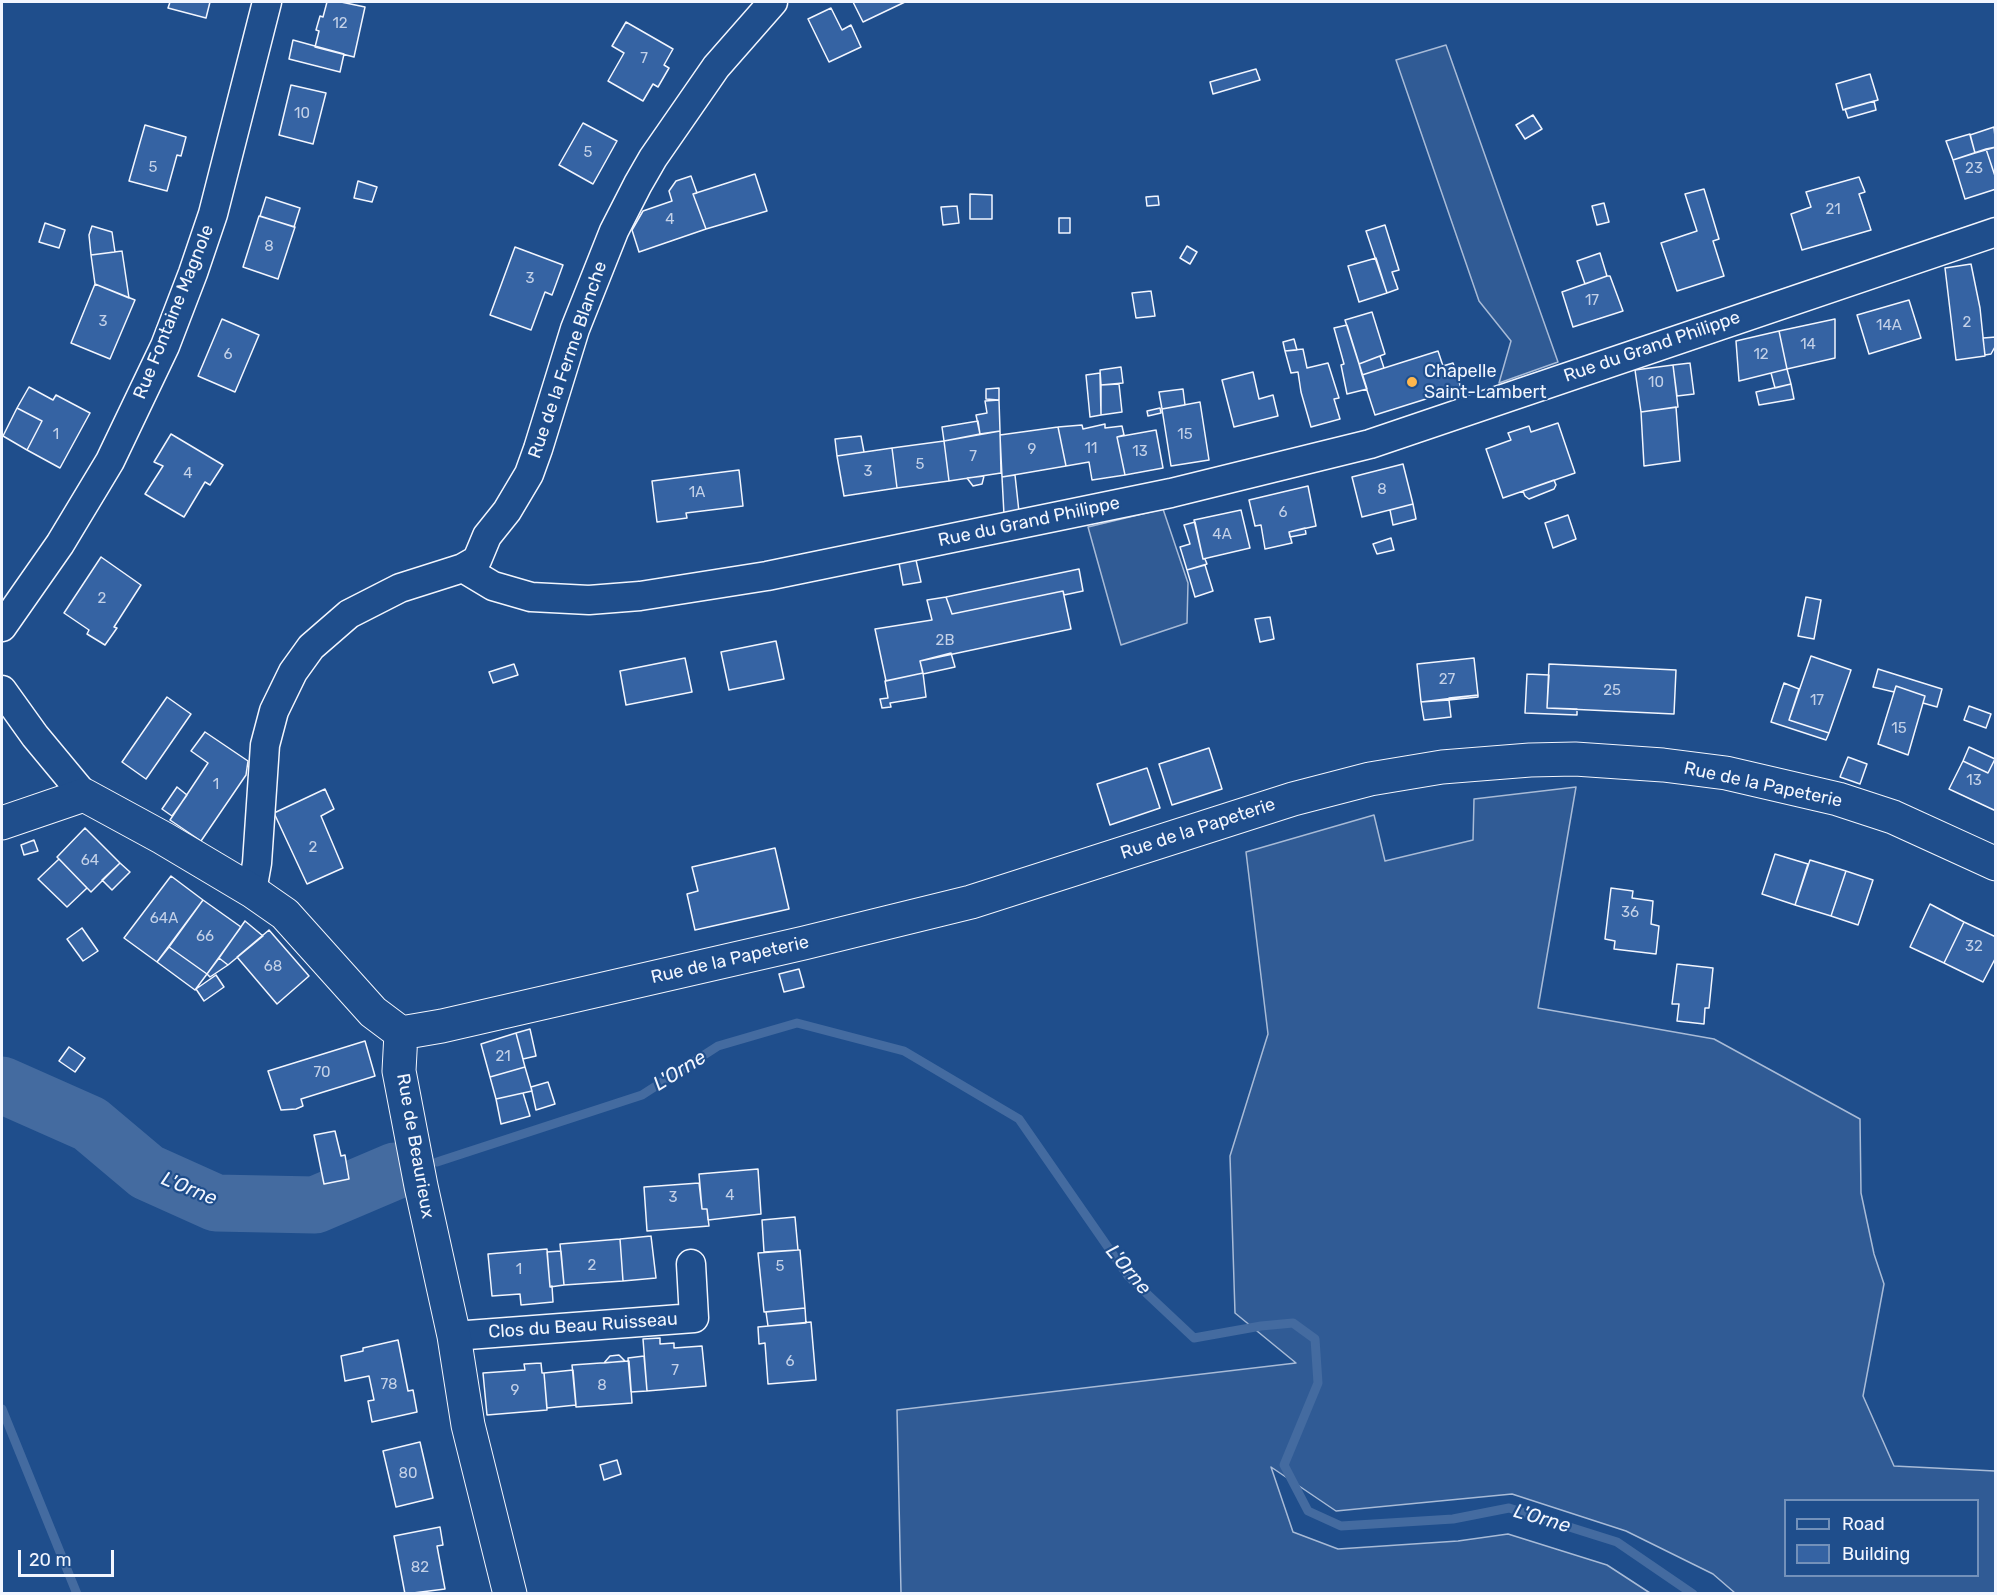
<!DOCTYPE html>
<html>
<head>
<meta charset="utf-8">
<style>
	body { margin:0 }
	#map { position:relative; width:1997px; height:1595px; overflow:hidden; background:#1f4e8c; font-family:Rubik,sans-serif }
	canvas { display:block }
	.frame { position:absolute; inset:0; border:3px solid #f2f6ff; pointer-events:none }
	.legend { position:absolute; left:1784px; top:1499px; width:195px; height:78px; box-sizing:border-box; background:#1f4e8c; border:2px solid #7391ba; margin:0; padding:8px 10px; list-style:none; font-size:18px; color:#f2f6ff }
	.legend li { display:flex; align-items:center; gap:12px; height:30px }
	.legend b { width:30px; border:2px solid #7391ba }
	.scale { position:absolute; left:18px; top:1550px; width:96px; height:27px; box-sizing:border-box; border:3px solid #f2f6ff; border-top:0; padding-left:8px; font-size:18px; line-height:21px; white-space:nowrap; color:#f2f6ff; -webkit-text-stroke:4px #1f4e8c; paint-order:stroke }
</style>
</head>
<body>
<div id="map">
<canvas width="1997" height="1595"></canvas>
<div class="frame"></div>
<ul class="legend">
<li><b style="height:8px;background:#1f4e8c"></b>Road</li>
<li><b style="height:16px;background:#3563a3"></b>Building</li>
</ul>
<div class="scale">20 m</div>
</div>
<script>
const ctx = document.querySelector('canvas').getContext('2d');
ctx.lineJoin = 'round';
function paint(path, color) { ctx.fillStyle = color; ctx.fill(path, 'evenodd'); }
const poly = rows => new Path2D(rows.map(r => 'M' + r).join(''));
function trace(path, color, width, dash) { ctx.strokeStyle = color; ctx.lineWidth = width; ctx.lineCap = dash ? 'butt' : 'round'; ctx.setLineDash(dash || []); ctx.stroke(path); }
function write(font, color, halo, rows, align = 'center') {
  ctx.font = font + ' Rubik,sans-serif'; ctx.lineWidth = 4.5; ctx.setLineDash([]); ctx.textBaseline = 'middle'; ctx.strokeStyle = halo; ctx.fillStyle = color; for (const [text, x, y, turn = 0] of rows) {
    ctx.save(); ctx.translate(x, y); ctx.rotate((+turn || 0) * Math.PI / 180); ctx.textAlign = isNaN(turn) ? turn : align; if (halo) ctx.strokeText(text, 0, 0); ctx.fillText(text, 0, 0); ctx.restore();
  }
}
const built = poly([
	[1446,45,1558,362,1499,383,1511,341,1479,301,1396,60,1446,45],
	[1163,509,1188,583,1187,623,1121,645,1088,527,1163,509],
	[1576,787,1538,1008,1714,1039,1860,1119,1861,1193,1874,1254,1884,1284,1863,1396,1894,1466,1995,1471,1995,1593,1735,1593,1713,1574,1626,1531,1512,1494,1336,1511,1271,1467,1293,1532,1338,1549,1458,1541,1508,1534,1607,1565,1650,1593,901,1593,897,1410,1296,1363,1235,1313,1230,1156,1268,1034,1246,852,1374,815,1385,861,1473,840,1474,799,1576,787],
	[1786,1500,1978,1500,1978,1576,1786,1576,1786,1500]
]);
paint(built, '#305b95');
trace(built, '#a8bbd7', 1.5);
trace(poly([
	[437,1162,642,1095,718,1046,797,1023,904,1051,1019,1119,1128,1276,1194,1338,1261,1326,1293,1323,1315,1339,1318,1383,1284,1465,1308,1511,1341,1526,1453,1519,1509,1508,1617,1542,1693,1594],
	[2,1409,77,1594]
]), '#446ba0', 9);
trace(poly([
	[2,1085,90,1124,147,1172,216,1203,315,1205,395,1171]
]), '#446ba0', 57);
const building = poly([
	[170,2,210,2,206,18,168,8,170,2],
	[327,2,341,2,365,7,354,57,315,47,319,31,316,30,320,16,323,17,327,2],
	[853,2,905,2,863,22,853,2],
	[831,8,842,30,851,25,861,47,829,62,808,19,831,8],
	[626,22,673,49,664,65,669,68,658,87,653,84,643,101,608,81,624,53,612,46,626,22],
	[293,40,344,54,340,72,289,59,293,40],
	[1256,69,1260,80,1213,94,1210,82,1256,69],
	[1870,74,1878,100,1843,110,1836,84,1870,74],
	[291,85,326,93,313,144,279,135,291,85],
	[1874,101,1876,110,1848,118,1845,109,1874,101],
	[1533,115,1542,129,1525,139,1516,125,1533,115],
	[583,123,617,141,593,184,559,165,583,123],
	[145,125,186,137,181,156,177,155,167,191,129,181,145,125],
	[1994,127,1996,147,1975,153,1970,135,1994,127],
	[1970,134,1975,153,1953,160,1946,141,1970,134],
	[1996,147,1996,179,1986,149,1996,147],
	[1986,149,1996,179,1996,189,1965,199,1953,160,1986,149],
	[755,174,767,211,706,229,693,194,755,174],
	[691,176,697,193,693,194,706,229,639,252,632,230,643,211,672,201,669,191,676,181,691,176],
	[1859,177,1865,192,1859,194,1871,230,1802,250,1791,214,1811,207,1806,192,1859,177],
	[358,181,377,187,372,202,354,198,358,181],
	[1704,189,1719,239,1713,241,1724,276,1677,291,1661,243,1697,231,1685,194,1704,189],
	[970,194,992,195,992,219,970,219,970,194],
	[1158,196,1159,205,1147,206,1146,197,1158,196],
	[266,197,300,208,294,227,260,216,266,197],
	[1604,203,1609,222,1597,225,1592,206,1604,203],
	[957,206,959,223,943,225,941,207,957,206],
	[259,216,295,227,278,279,243,267,259,216],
	[1059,218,1070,218,1070,233,1059,233,1059,218],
	[45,223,65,230,59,248,39,242,45,223],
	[1385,225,1399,270,1392,272,1398,289,1387,293,1366,231,1385,225],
	[92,226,112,232,115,252,91,255,89,235,92,226],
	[1187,246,1197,252,1190,264,1180,258,1187,246],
	[515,247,563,265,552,295,545,292,531,330,490,315,515,247],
	[122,251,129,298,95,284,91,255,122,251],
	[1600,253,1607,276,1585,284,1577,261,1600,253],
	[1376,258,1387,293,1359,302,1348,266,1376,258],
	[1971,264,1980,308,1985,356,1956,360,1945,268,1971,264],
	[1607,276,1610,276,1623,311,1573,327,1562,292,1607,276],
	[95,284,135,300,110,359,71,343,95,284],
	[1151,291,1155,316,1136,318,1132,293,1151,291],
	[1909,300,1921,338,1869,354,1857,315,1909,300],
	[1372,312,1385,354,1359,364,1345,320,1372,312],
	[222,319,259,335,235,392,198,376,222,319],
	[1835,319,1835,358,1787,369,1779,331,1835,319],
	[1347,325,1367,389,1347,394,1341,365,1344,364,1334,328,1347,325],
	[1779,331,1787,369,1739,381,1736,341,1779,331],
	[1996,337,1996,345,1991,354,1985,355,1983,338,1996,337],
	[1294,339,1297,350,1285,351,1283,342,1294,339],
	[1303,349,1307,368,1328,363,1339,398,1334,399,1340,419,1311,427,1301,392,1298,372,1291,373,1285,351,1303,349],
	[1438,351,1443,366,1453,363,1461,388,1375,415,1362,375,1438,351],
	[1380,356,1384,368,1362,375,1359,364,1380,356],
	[1690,363,1694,394,1677,396,1673,365,1690,363],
	[1673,365,1678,407,1641,412,1635,370,1673,365],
	[1121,367,1123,383,1101,385,1100,370,1121,367],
	[1787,369,1791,384,1775,388,1771,373,1787,369],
	[1253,372,1259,399,1273,395,1278,416,1234,427,1222,380,1253,372],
	[1100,373,1101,415,1090,417,1086,375,1100,373],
	[1119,384,1122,412,1101,415,1101,385,1119,384],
	[1791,384,1794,399,1759,405,1756,392,1791,384],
	[29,387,53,400,56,395,90,413,60,468,27,450,42,421,17,408,29,387],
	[999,388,999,400,986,399,986,389,999,388],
	[1183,389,1185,405,1162,409,1159,392,1183,389],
	[999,400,1000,431,980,434,976,415,987,413,985,401,999,400],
	[1200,402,1209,460,1171,466,1162,409,1200,402],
	[1676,407,1680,461,1644,466,1641,412,1676,407],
	[17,408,42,421,27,450,3,436,17,408],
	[1160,408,1161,413,1148,416,1147,411,1160,408],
	[978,421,980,434,944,441,942,427,978,421],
	[1558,423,1575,473,1503,498,1486,449,1511,440,1508,433,1529,426,1531,432,1558,423],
	[1105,424,1105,428,1122,426,1124,435,1117,437,1125,475,1092,480,1089,462,1066,466,1058,427,1082,425,1083,429,1105,424],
	[1058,427,1066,466,1002,477,1000,435,1058,427],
	[1156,430,1163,468,1125,475,1117,437,1156,430],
	[1000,431,1001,473,949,481,944,441,1000,431],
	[171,434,223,465,210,485,205,482,184,517,145,494,163,466,154,462,171,434],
	[861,436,864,452,837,456,835,439,861,436],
	[944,441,949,481,897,488,892,448,944,441],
	[892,448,897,488,844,496,837,456,892,448],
	[1403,464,1413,504,1362,517,1352,477,1403,464],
	[739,470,743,506,686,513,687,518,657,522,652,481,739,470],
	[1015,475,1019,512,1004,515,1002,477,1015,475],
	[984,476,982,484,973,486,967,478,984,476],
	[1554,480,1556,485,1554,489,1529,499,1525,496,1523,491,1554,480],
	[1308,486,1316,526,1289,532,1292,543,1265,549,1261,525,1255,526,1249,500,1308,486],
	[1413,504,1416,519,1393,525,1390,510,1413,504],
	[1241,510,1250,548,1203,559,1194,520,1241,510],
	[1568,515,1576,539,1553,548,1545,523,1568,515],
	[1195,522,1203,559,1205,559,1207,564,1187,570,1180,547,1190,544,1184,525,1195,522],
	[1305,528,1306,534,1290,537,1289,532,1305,528],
	[1391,538,1394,550,1377,554,1373,544,1391,538],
	[101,557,141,585,114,627,117,628,105,645,87,634,89,630,64,613,101,557],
	[916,560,921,582,903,585,899,563,916,560],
	[1205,565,1213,591,1195,597,1187,570,1205,565],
	[1079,569,1083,591,1064,595,1063,591,952,614,946,597,1079,569],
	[1063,591,1071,629,920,661,923,673,886,681,875,629,932,620,927,600,946,597,952,614,1063,591],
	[1806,597,1821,600,1814,639,1798,636,1806,597],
	[1270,617,1274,639,1260,642,1255,619,1270,617],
	[776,641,784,679,729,690,721,652,776,641],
	[951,653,955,667,923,674,920,661,951,653],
	[1811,656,1851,670,1829,733,1789,720,1811,656],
	[685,658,692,692,626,705,620,671,685,658],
	[1474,658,1478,695,1421,702,1417,664,1474,658],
	[514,664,518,675,493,683,489,672,514,664],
	[1549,664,1676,670,1674,714,1547,708,1549,664],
	[1878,669,1942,689,1937,707,1923,703,1925,696,1896,686,1894,692,1873,687,1878,669],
	[923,673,926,697,890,703,891,707,882,708,880,699,888,698,885,681,923,673],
	[1527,674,1549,675,1547,708,1577,709,1577,715,1525,713,1527,674],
	[1784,683,1799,689,1789,720,1829,733,1826,740,1771,722,1784,683],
	[1896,686,1925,696,1908,755,1878,744,1896,686],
	[1478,695,1478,697,1449,700,1449,698,1478,695],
	[167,697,191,714,146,779,122,762,167,697],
	[1449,700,1451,717,1424,720,1421,702,1449,700],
	[1969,706,1991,714,1986,728,1964,720,1969,706],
	[205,732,248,761,246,775,201,841,170,820,208,763,191,751,205,732],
	[1969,747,1995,759,1988,773,1963,761,1969,747],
	[1209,748,1222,789,1172,805,1159,764,1209,748],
	[1848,757,1867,764,1860,784,1840,777,1848,757],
	[1996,757,1996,811,1949,789,1963,761,1988,773,1996,757],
	[1147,768,1160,808,1110,825,1097,784,1147,768],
	[177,787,187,795,172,816,162,809,177,787],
	[325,789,334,809,321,816,343,868,307,884,274,813,325,789],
	[85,828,120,863,91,892,57,857,85,828],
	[34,840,38,851,24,855,21,845,34,840],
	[775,848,789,909,695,930,687,894,698,891,692,867,775,848],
	[1775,854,1808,864,1795,905,1762,894,1775,854],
	[59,859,87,888,67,907,38,879,59,859],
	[1810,860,1846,871,1831,916,1795,905,1810,860],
	[120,863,130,872,112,890,102,880,120,863],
	[1846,871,1873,880,1858,925,1831,916,1846,871],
	[171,876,203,900,157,962,124,938,171,876],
	[1611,888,1633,891,1632,898,1653,901,1651,924,1659,926,1656,954,1614,949,1615,941,1605,939,1611,888],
	[203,900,241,927,207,974,169,947,203,900],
	[1930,904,1964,922,1944,963,1910,947,1930,904],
	[245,921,263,936,228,965,219,958,245,921],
	[1964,922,1996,937,1996,957,1983,982,1944,963,1964,922],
	[82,928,98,951,83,961,67,939,82,928],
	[269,930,309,976,277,1004,237,957,269,930],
	[169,947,207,974,195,990,157,962,169,947],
	[219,958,228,965,210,977,207,974,219,958],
	[1677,964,1713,968,1709,1008,1705,1008,1704,1024,1677,1021,1679,1004,1672,1004,1677,964],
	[799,969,804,987,784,992,779,974,799,969],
	[216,975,224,987,204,1001,196,989,216,975],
	[530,1029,536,1056,523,1059,516,1033,530,1029],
	[516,1033,525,1067,490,1077,481,1044,516,1033],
	[365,1041,375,1076,301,1099,303,1106,296,1109,281,1110,268,1071,365,1041],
	[69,1047,85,1058,75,1072,59,1061,69,1047],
	[525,1067,532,1091,496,1099,490,1077,525,1067],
	[548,1082,555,1104,536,1110,531,1087,548,1082],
	[523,1093,530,1116,501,1124,496,1099,523,1093],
	[335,1131,341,1156,345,1155,349,1179,324,1184,314,1135,335,1131],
	[758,1169,761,1214,708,1220,707,1209,702,1209,699,1174,758,1169],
	[699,1183,702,1209,707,1209,709,1226,647,1231,644,1187,699,1183],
	[795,1217,798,1250,764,1252,762,1220,795,1217],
	[651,1236,656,1278,623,1281,620,1239,651,1236],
	[620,1239,623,1281,564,1285,560,1244,620,1239],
	[547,1249,550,1287,552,1286,553,1302,521,1305,520,1294,492,1296,488,1254,547,1249],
	[798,1250,800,1250,805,1308,764,1312,758,1253,798,1250],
	[561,1251,564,1285,550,1287,547,1252,561,1251],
	[805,1308,806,1323,768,1326,766,1312,805,1308],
	[811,1322,816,1380,768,1384,765,1343,759,1344,758,1327,811,1322],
	[660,1338,660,1344,674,1343,674,1348,702,1346,706,1386,647,1391,643,1339,660,1338],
	[398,1340,408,1391,413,1390,417,1412,372,1422,368,1401,374,1400,369,1376,345,1381,341,1356,363,1351,363,1348,398,1340],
	[619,1355,625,1361,604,1363,610,1356,619,1355],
	[644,1356,647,1391,631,1392,628,1358,644,1356],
	[629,1361,632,1403,576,1407,572,1365,629,1361],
	[541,1363,542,1373,544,1373,547,1410,487,1415,483,1373,525,1370,524,1364,541,1363],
	[573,1370,576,1405,547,1408,544,1373,573,1370],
	[420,1442,433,1498,396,1507,383,1451,420,1442],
	[617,1460,621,1474,604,1480,600,1465,617,1460],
	[440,1527,443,1545,437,1546,445,1589,405,1594,394,1536,440,1527]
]);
paint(building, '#3563a3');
trace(building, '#f2f6ff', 1.5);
const street = poly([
	[463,568,493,586,531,597,589,600,640,596,767,576,1171,493,1370,444,1996,232],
	[2,627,60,544,110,461,165,346,193,273,213,214,267,2],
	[2,690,35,736,84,795],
	[252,891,257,863,265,745,274,711,293,672,311,647,349,614,400,588,463,568,477,560,487,536,507,511,529,474,538,449,575,329,614,231,638,184,653,158,716,67,773,2],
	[454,1336,694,1318,691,1264]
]);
const secondary = poly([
	[2,823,84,795,163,838,252,891,285,914,373,1012,401,1033],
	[401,1033,442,1026,804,943,971,902,1293,799,1370,779,1442,767,1530,760,1575,759,1663,765,1726,773,1838,799,1893,817,1996,864],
	[401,1033,399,1071,421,1186,454,1336,468,1425,510,1594]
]);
trace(street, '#f2f6ff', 31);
trace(secondary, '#f2f6ff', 35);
trace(street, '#1f4e8c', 28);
trace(secondary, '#1f4e8c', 33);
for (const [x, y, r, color] of [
	[1412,382,6,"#ffb74d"]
]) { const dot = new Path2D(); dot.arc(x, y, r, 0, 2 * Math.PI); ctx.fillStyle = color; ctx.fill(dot); trace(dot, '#1f4e8c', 2); }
write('15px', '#c3d1e8', null, [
	["12",340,24],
	["7",644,59],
	["10",302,114],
	["5",588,153],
	["5",153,168],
	["23",1974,169],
	["21",1833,210],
	["4",670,220],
	["8",269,247],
	["3",530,279],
	["17",1592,301],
	["3",103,322],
	["2",1967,323],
	["14A",1889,326],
	["14",1808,345],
	["6",228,355],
	["12",1761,355],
	["10",1656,383],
	["1",56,435],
	["15",1185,435],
	["11",1091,449],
	["9",1032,450],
	["13",1140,452],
	["7",973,457],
	["5",920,465],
	["3",868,472],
	["4",188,474],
	["8",1382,490],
	["1A",697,493],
	["6",1283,513],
	["4A",1222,535],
	["2",102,599],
	["2B",945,641],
	["27",1447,680],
	["25",1612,691],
	["17",1817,701],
	["15",1899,729],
	["13",1974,781],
	["1",216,785],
	["2",313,848],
	["64",90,861],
	["36",1630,913],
	["64A",164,919],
	["66",205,937],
	["32",1974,947],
	["68",273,967],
	["21",503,1057],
	["70",322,1073],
	["4",730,1196],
	["3",673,1198],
	["2",592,1266],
	["5",780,1267],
	["1",519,1270],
	["6",790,1362],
	["7",675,1371],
	["78",389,1385],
	["8",602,1386],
	["9",515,1391],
	["80",408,1474],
	["82",420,1568]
]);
write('18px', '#f2f6ff', '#1f4e8c', [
	["Rue Fontaine Magnole",174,312,-68],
	["Rue du Grand Philippe",1652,347,-19],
	["Rue de la Ferme Blanche",568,360,-71],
	["Rue du Grand Philippe",1029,522,-12],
	["Rue de la Papeterie",1763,785,12],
	["Rue de la Papeterie",1198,829,-18],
	["Rue de la Papeterie",730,960,-13],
	["Rue de Beaurieux",415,1146,80],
	["Clos du Beau Ruisseau",583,1326,-4]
]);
write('18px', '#f2f6ff', '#1f4e8c', [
	["Chapelle",1424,372],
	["Saint-Lambert",1424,393]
], 'left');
write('italic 20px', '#f2f6ff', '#1f4e8c', [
	["L'Orne",680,1071,-32],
	["L'Orne",189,1189,22],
	["L'Orne",1128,1270,50],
	["L'Orne",1542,1519,16]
]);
</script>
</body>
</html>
